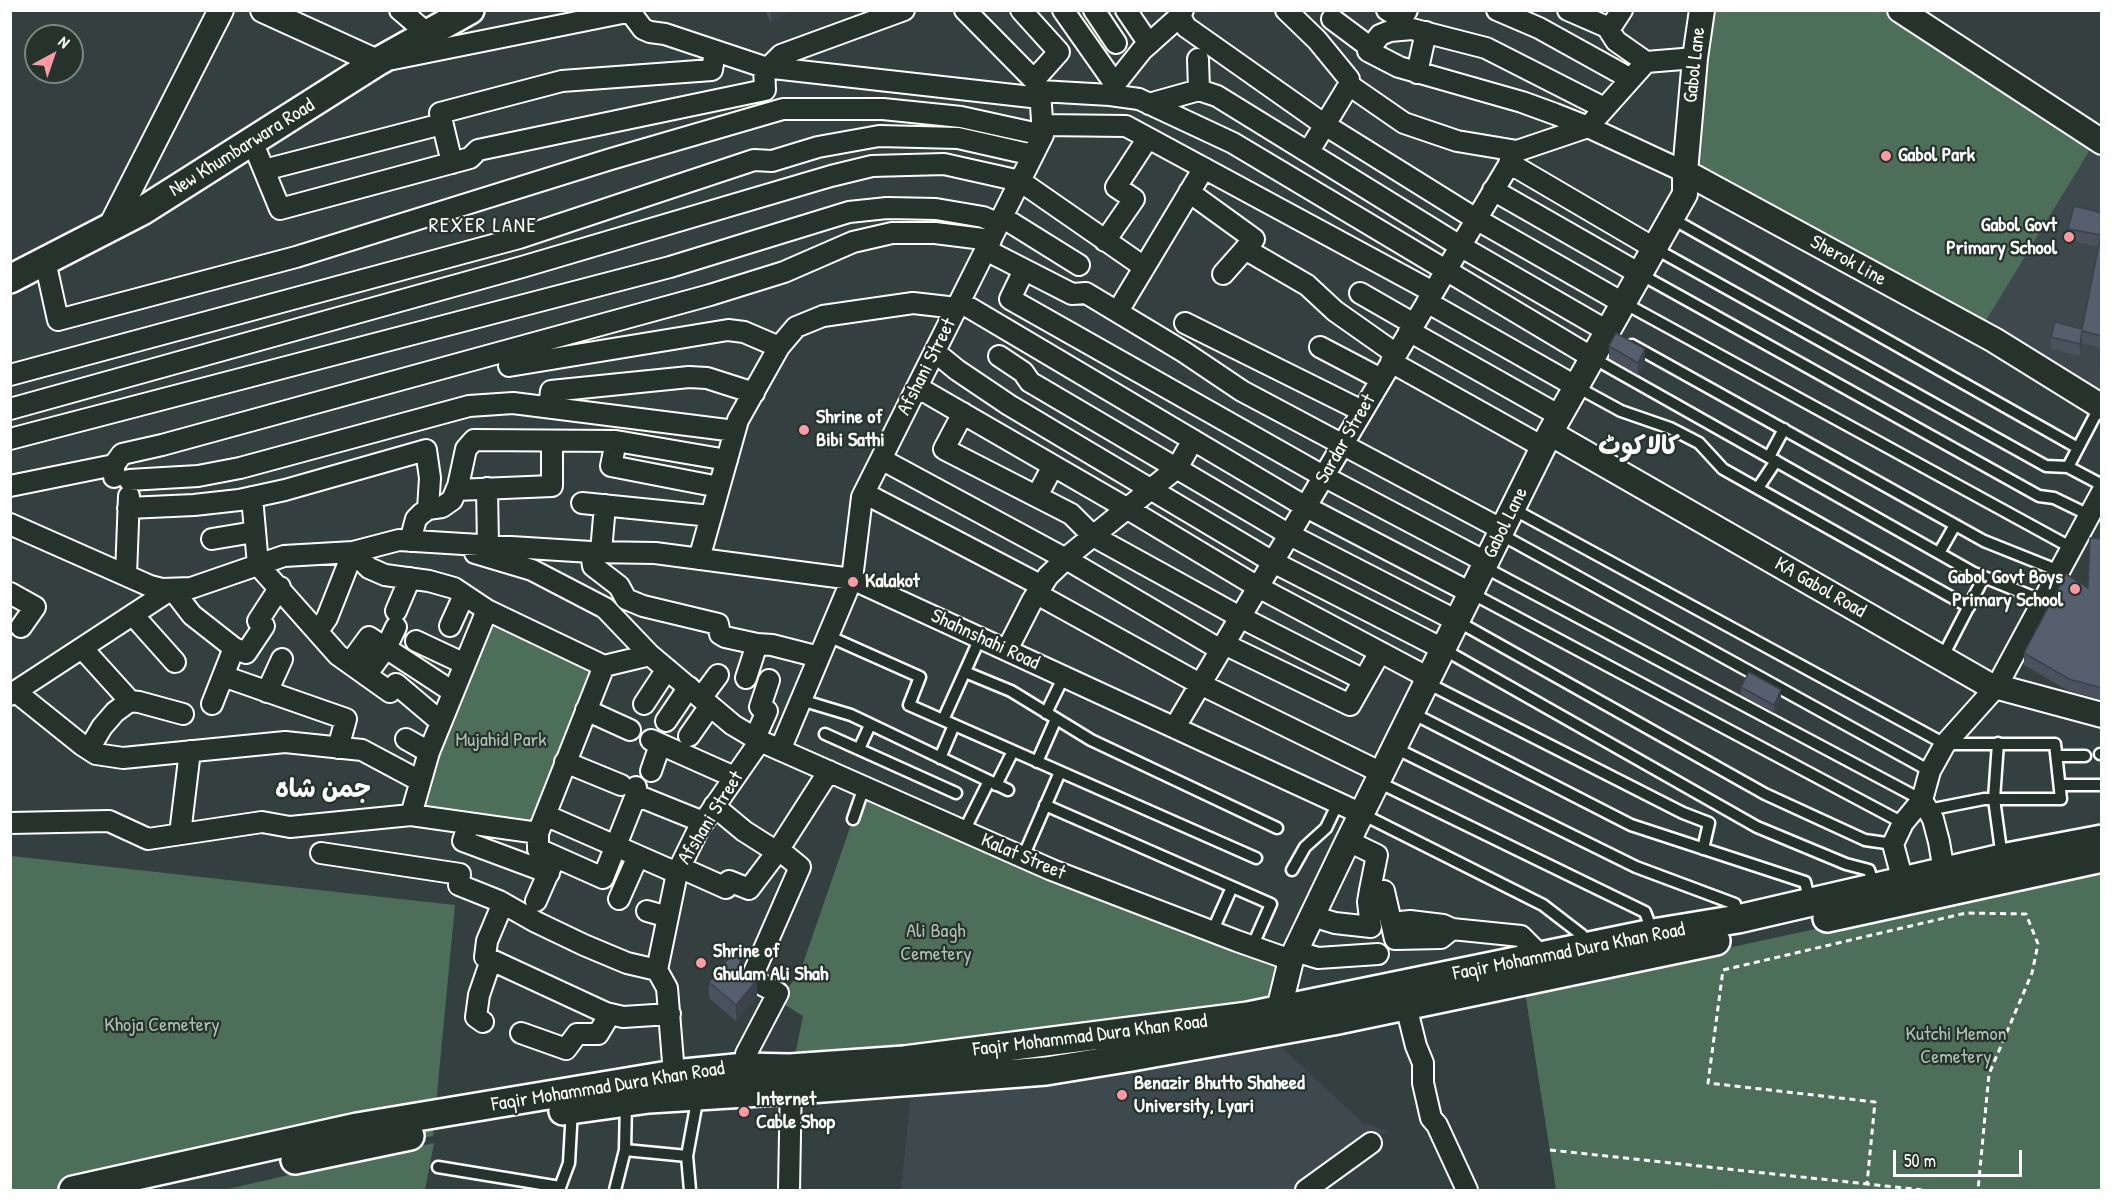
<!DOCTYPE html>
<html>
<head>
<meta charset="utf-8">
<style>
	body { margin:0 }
	#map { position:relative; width:2112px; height:1201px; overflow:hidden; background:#344040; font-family:"Patrick Hand",sans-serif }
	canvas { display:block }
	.frame { position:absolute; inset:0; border:12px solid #fff; pointer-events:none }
	.north { position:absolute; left:24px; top:24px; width:60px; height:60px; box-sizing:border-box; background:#26332d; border:2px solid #7d8581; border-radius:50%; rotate:40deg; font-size:16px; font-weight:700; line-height:24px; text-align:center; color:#fff }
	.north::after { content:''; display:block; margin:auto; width:21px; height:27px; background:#ff9aa2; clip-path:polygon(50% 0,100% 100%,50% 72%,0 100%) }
	.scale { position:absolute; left:1893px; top:1150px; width:129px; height:27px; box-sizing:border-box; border:3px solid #fff; border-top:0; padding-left:8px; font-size:18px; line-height:21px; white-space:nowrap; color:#fff; -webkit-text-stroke:4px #26332d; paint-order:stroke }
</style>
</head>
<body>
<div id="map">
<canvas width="2112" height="1201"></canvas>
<div class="frame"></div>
<div class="north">N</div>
<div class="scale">50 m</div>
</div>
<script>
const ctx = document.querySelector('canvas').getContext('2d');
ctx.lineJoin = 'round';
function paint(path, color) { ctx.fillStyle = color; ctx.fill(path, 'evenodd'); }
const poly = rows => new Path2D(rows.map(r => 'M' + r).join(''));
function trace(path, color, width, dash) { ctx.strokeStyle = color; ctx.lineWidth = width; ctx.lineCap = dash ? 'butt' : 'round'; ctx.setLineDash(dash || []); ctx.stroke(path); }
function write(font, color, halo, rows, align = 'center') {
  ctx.font = font + ' "Patrick Hand","Playpen Sans Arabic",sans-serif'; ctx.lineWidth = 4.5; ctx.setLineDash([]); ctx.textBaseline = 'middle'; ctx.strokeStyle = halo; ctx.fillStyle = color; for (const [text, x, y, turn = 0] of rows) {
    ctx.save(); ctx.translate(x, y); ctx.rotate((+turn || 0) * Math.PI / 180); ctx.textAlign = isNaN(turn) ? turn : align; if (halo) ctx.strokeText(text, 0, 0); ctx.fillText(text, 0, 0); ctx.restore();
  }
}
paint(poly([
	[2096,140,2101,142,2101,407,1979,332],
	[1248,1016,1363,1123,1388,1131,1306,1190,901,1190,914,1067]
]), '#3e494e');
paint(poly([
	[1704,11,1900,11,2096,140,1979,332,1685,172],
	[487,610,604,666,538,833,411,815],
	[864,787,1290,960,1264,1014,789,1086,803,1016,777,1000,799,975],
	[11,856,455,905,433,1136,98,1190,11,1190],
	[2101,867,2101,1190,1556,1190,1525,992],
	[434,1143,425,1190,224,1190,306,1171]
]), '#4d6e58');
const service = poly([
	[1671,218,2078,448],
	[1654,248,2046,466,2068,467],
	[1640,274,2039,496,2054,498,2089,515],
	[1624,303,2072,548],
	[1632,345,1984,541,2059,571],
	[1593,358,1974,573,2043,601],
	[1577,387,1621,411,1670,428,1699,443,1723,469,1969,607],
	[2100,406,2068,467,2102,485],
	[1769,457,1784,429],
	[1758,488,1776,461],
	[1513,509,1945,744,2055,744,2061,799,1984,799,1928,810],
	[1500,534,1930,771],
	[1939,553,1955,525],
	[1484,567,1922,800],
	[1471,593,1903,823],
	[1457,621,1765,794,1865,840,1893,844],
	[828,636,920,677,909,705,1256,858],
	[1443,649,1757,827,1846,864,1869,870,1874,886],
	[1942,658,1984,577],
	[965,672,1011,691,1091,740,1277,828],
	[1427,683,1683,813,1709,823,1703,849],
	[801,700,851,715,1008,790],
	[1046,713,1064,676],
	[1412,713,1631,825,1805,882,1810,902],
	[943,720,980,638],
	[825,734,956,793],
	[1998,743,1994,799,2002,858],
	[1395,748,1636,867,1735,904,1738,919],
	[859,749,870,725],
	[2100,754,2102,754],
	[2057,756,2085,756],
	[940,758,954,725],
	[1037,762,1056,719],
	[1378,782,1645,912,1653,933],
	[996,785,1013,751],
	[2060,785,2102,785],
	[1045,805,1271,904,1252,947],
	[1362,814,1543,905,1582,935,1585,946],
	[853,819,864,787],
	[964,831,989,781],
	[1023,857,1060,772],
	[1292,870,1305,847,1326,828,1338,803],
	[1212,932,1232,887],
	[625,1150,687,1156],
	[438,1167,560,1187],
	[559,1190,569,1163,572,1109],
	[615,1190,625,1150,626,1102],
	[690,1190,687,1156,698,1096]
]);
const minor = poly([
	[400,10,428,34],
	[1021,10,1059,52,1034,80],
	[1063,10,1115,84],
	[1094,10,1116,43],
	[1126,10,1149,44],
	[1286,10,1317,40,1349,79,1349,85,1309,151],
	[1387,10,1402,19,1407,10],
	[1497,10,1539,28,1631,79],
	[1568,10,1607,27,1616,41,1646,62],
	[1180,16,1186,27,1325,125,1476,219,1623,303],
	[1332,19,1371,48],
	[1609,30,1622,10],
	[393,59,622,13,631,13,643,29,650,32,665,34,764,67,1040,98],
	[1198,59,1199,90],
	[769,67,781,55,904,10],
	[1417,73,1426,32],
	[1349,85,1404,123,1457,141,1517,151,1588,127,1646,62,1695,58],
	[1040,91,1110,95,1115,84,1142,50,1180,16,1183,10],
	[1110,95,1139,99,1233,143,1593,358],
	[1149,104,1199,90,1217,96,1460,246,1609,332],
	[1604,108,1486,48,1412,29,1390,31,1380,35,1368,51,1399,67,1522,102,1555,114,1588,127,1685,172],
	[1042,125,1126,126,1433,292],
	[252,141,280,209,470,158,478,150,765,90,764,67],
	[452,163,440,113,562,81,712,70,715,51],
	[1509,163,1654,248],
	[264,170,442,124],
	[1493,190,1640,274],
	[1189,192,1254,239,1223,274],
	[1002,217,1079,265],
	[1105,241,1134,199,1116,187,1148,138],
	[1245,249,1307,285,1335,311,1396,354],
	[986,250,1072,294,1086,293,1184,352,1242,391,1503,530],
	[45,261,58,320,296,257,611,159,783,109,883,109,961,117,1043,135],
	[1024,270,1010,299,1323,476,1486,562],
	[1360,293,1414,324],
	[960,302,1306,507,1471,593],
	[1427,302,1577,387],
	[1118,311,1204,168],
	[1185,323,1362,411],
	[1409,331,1560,416],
	[1320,347,1381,379],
	[935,352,957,370,1009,405,1273,562,1443,649],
	[999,356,1023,372,1030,382,1290,535,1457,621],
	[1391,362,1543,447],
	[509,366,728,330,744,332,779,347],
	[10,375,519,238,754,160,772,161,818,147,879,136,958,138,1033,155],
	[917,387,1128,509,1258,587,1429,678],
	[549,407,551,391,689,377,707,378,754,393],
	[10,409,522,267,831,176,872,166,944,164,1020,181,1144,267],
	[963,413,944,449,1071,514,1093,536,1240,617,1364,680],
	[10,439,670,267,849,212,887,208,936,209,983,217,999,224],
	[616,441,611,466,719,487],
	[881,459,1066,559,1221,650],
	[114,465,122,454,162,445,710,295,784,272,853,242,892,233,935,233,991,240],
	[129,480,198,476,240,468,469,406,513,403,735,431],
	[10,486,114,465,114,477],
	[487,488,488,546],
	[456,490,552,486,552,441],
	[864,493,1042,586],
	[1037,496,1053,466],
	[252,497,258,565,338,655,390,692,396,684,441,722],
	[582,503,711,516],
	[128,508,194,505,239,500,285,490,426,450,430,478,428,509],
	[10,524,150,586,162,589,191,588,284,556,353,552,399,540,591,552,655,553,852,579,1362,814],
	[212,539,254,532],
	[410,541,416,519,421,514,428,509,442,507,452,500,458,486,466,449,474,440,616,441,727,460],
	[591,552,593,566,619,586,626,599,643,606,718,624,720,634,725,637,757,644,772,645,819,657],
	[601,552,605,505],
	[475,553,532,570,605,608,650,655],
	[699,559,738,420,779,347,796,327,823,316,913,303,957,308],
	[126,575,129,496],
	[10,593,35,607,21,627],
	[1037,594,1200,684,1382,773],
	[396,611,410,578],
	[133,615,175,662],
	[450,626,464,595],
	[318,631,327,618,353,552,369,568,385,575,429,581,454,588,487,610,604,666,650,655,733,725,760,741,1052,870,1237,941,1291,960],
	[416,641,465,664],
	[1224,644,1350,705,1380,652],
	[82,648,130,701],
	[234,648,246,653,264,626,258,621,280,587],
	[1007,650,1032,601,1048,576,1072,553,1177,468,1193,440],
	[350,663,369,637,453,692],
	[366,675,386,648,396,627],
	[223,676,346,719,338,748],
	[746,678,757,644],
	[16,692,82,745,96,754,123,758,285,742,362,750,420,781],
	[267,692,282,659],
	[10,695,172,589,192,615,234,648,212,704],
	[701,698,718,675],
	[644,704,667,669],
	[586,710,630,730],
	[666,721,689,687],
	[1175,727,1517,151],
	[689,736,710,706],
	[755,738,767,711,760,707,769,680],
	[406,739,429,752],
	[651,740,734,777],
	[89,749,102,727,115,712,130,701,139,702,183,714],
	[780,750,852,579,862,497,1043,135,1040,91,1036,82,965,10],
	[565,762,621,785],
	[651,771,660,745],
	[636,795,703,822],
	[714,806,744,831,777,852],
	[411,815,429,752,487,610],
	[545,815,677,873],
	[10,823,109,821,148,839,262,822,290,827,411,815,538,833,604,666],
	[469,823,463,841,549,873],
	[538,833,538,849,603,878,636,795,636,787],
	[180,834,190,751],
	[1348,841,1377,855,1370,890,1384,891,1395,939,1441,938,1452,929,1521,936,1534,949,1540,968],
	[321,853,460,874,459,885,499,901,536,922,584,945,627,963,657,970],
	[679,867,726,888,729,881,749,889,777,852,829,771],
	[1903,881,1893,844,1903,823,1922,800],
	[1946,883,1939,842,1933,819,1922,800,1930,771,1945,744,1997,686,2102,492],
	[619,899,638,856],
	[536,901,553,862],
	[503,903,487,941,485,957,606,1013,623,1017,670,1014],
	[647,911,668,917],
	[1312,916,1335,923,1371,927,1368,902,1370,890],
	[1391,923,1410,921,1443,925,1452,929],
	[1295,951,1318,958,1378,954],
	[1403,994,1416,1046,1423,1063,1423,1083,1431,1118,1437,1125,1467,1190],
	[483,1022,476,1017,479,995,491,960],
	[521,1033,566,1049,577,1034,598,1034,610,1014],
	[745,1067,746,1054,778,993,751,979,800,867,778,849],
	[674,1074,667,988,657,970,677,873,698,830,760,741],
	[789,1190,791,1079],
	[1306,1190,1371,1143]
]);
const tertiary = poly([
	[263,10,377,62],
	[1900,10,2102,142],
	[1685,172,1994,340,2102,407],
	[110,228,221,10],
	[1550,433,1987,684,2102,715],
	[1278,1028,1279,1009,1291,960,1348,841,1550,433,1685,194,1685,172,1695,58,1702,10]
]);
const secondary = poly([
	[10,279,142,211,377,62,470,10],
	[1827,918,2102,858],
	[563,1111,649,1099,810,1089,1046,1071,1132,1057,1333,1021,1716,941],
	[295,1160,410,1136],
	[73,1190,357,1127,674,1074,745,1067,790,1068,904,1060,1248,1016,1653,933,1738,919,2002,858,2102,839]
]);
trace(service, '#fff', 15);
trace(minor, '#fff', 24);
trace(tertiary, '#fff', 28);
trace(secondary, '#fff', 32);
trace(poly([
	[1550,1150,1867,1184],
	[1922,1190,1867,1184,1875,1102,1708,1083,1723,970,1966,913,2026,914,2038,944,2032,973,1989,1074,1978,1190]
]), '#fff', 3, [6, 4.5]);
trace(service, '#26332d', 10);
trace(minor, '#26332d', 20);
trace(tertiary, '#26332d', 24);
trace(secondary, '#26332d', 27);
paint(poly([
	[765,10,791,10,771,23],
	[2102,213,2102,348,2082,343,2080,356,2051,349,2051,337,2082,329,2099,247,2068,240,2068,229],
	[1609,346,1645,361,1638,375,1609,358],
	[2102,539,2102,700,2069,691,2024,665,2024,653,2088,588],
	[1741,687,1781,698,1774,713,1741,695],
	[709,982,757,996,736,1021,709,998]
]), '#4a525e');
paint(poly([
	[771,10,791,10,771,23],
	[2082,331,2082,343,2080,356,2080,344],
	[1645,349,1645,361,1638,375,1638,363],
	[1781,690,1781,698,1774,713,1774,705],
	[757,980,757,996,736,1021,736,1005]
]), '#3c424c');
const building = poly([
	[2074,206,2102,213,2102,336,2082,331,2080,344,2051,337,2055,322,2082,329,2101,235,2068,229,2074,206],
	[1616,333,1645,349,1638,363,1609,346,1616,333],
	[2090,538,2102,539,2102,688,2069,679,2024,653,2066,574,2088,588,2090,538],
	[1749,672,1781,690,1774,705,1741,687,1749,672],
	[732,954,740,960,741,970,757,980,736,1005,709,982,732,954]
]);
paint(building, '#565f6d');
trace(building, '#3c424c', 1.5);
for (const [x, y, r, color] of [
	[1886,156,6,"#ff9aa2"],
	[2069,237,6,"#ff9aa2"],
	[804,430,6,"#ff9aa2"],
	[853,582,6,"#ff9aa2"],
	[2075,589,6,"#ff9aa2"],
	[701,963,6,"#ff9aa2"],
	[1122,1095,6,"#ff9aa2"],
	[744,1112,6,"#ff9aa2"]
]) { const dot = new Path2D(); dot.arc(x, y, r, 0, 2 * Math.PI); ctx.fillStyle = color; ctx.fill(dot); trace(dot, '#26332d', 2); }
write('20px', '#fff', '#26332d', [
	["Gabol Lane",1695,65,-84],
	["New Khumbarwara Road",242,148,-32],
	["Sherok Line",1848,261,29],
	["Afshani Street",927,367,-63],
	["Sardar Street",1346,439,-60],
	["Gabol Lane",1506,523,-64],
	["KA Gabol Road",1820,588,30],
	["Shahnshahi Road",985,640,25],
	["Afshani Street",711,818,-58],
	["Kalat Street",1023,857,23],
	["Faqir Mohammad Dura Khan Road",1569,952,-11],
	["Faqir Mohammad Dura Khan Road",1090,1036,-7],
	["Faqir Mohammad Dura Khan Road",608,1087,-9]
]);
write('bold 20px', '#fff', '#26332d', [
	["Gabol Park",1898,156],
	["Gabol Govt",2057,226,"right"],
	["Primary School",2057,249,"right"],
	["Shrine of",816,418],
	["Bibi Sathi",816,441],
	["Gabol Govt Boys",2063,578,"right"],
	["Primary School",2063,601,"right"],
	["Kalakot",865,582],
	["Shrine of",713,952],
	["Ghulam Ali Shah",713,975],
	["Benazir Bhutto Shaheed",1134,1084],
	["University, Lyari",1134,1107],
	["Internet",756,1100],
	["Cable Shop",756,1123]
], 'left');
write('20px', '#afbeb4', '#26332d', [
	["Mujahid Park",501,741],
	["Ali Bagh",936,932],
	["Cemetery",936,955],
	["Khoja Cemetery",162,1026],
	["Kutchi Memon",1956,1035],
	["Cemetery",1956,1058]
]);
ctx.letterSpacing = '1.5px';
write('21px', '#fff', '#26332d', [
	["REXER LANE",483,226]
]);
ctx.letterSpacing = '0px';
write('bold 26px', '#fff', '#26332d', [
	["کالاکوٹ",1639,447],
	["جمن شاہ",323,790]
]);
</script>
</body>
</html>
